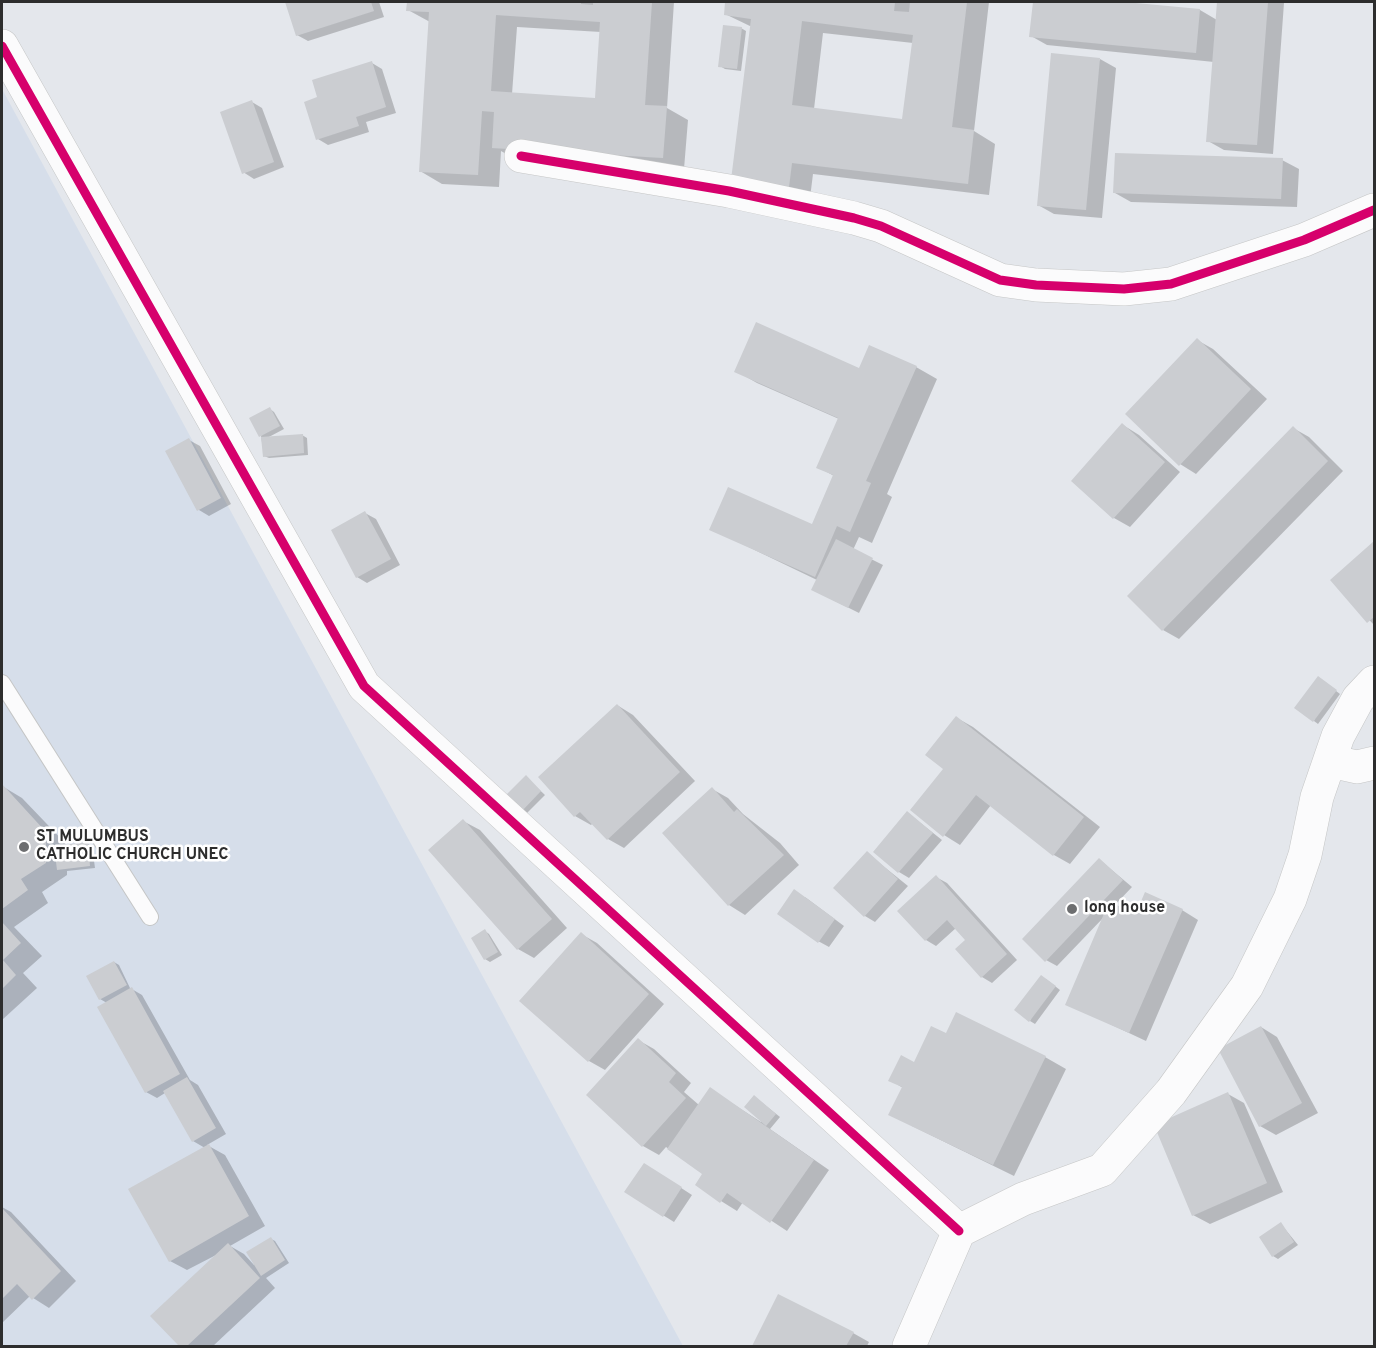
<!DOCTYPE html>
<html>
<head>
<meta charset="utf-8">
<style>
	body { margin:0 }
	#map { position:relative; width:1376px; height:1348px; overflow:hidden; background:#e4e7ec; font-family:Overpass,sans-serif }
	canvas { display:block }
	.frame { position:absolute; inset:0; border:3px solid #2d2d2d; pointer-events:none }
</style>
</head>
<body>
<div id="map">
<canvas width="1376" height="1348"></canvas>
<div class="frame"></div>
</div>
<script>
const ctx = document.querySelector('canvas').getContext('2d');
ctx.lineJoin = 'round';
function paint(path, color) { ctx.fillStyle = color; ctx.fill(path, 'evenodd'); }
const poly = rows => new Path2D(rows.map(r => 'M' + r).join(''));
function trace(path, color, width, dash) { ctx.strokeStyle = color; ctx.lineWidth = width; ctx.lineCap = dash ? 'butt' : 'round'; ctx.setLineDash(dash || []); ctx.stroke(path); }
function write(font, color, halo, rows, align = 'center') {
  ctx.font = font + ' Overpass,sans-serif'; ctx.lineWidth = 5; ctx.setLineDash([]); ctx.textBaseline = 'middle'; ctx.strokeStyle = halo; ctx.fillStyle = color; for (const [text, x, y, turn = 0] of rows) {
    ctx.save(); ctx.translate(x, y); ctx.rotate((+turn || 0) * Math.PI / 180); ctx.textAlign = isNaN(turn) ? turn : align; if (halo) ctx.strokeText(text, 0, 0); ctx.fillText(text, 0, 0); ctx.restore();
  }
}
paint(poly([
	[2,89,683,1346,2,1346]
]), '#d6deea');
paint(poly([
	[287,2,379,2,384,17,308,41,297,35],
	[408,2,674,2,667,108,688,120,684,169,515,159,501,151,499,187,442,184,420,171,430,22,408,10],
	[517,27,601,32,596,100,512,94],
	[727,2,989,2,974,131,995,144,989,195,813,174,810,198,754,191,752,27,725,14],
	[823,33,913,43,904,120,814,109],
	[1035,2,1109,2,1200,10,1217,20,1218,2,1284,3,1273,154,1224,150,1208,141,1214,62,1047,45,1031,36],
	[741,28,746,31,741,71,725,69,720,66],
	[1100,59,1116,68,1102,218,1054,214,1038,205],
	[372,63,382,69,396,113,366,122,369,132,328,145,318,139,319,98],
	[252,102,262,108,284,167,254,179,243,172],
	[1282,160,1299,169,1297,207,1131,202,1115,193],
	[1197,340,1213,349,1267,399,1196,474,1180,464],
	[916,367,937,379,887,494,892,497,872,543,859,537,853,550,883,565,859,613,823,595,817,580,711,529,813,526,834,476,818,467,839,419,757,383,736,371],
	[270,409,274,412,284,429,267,438,302,435,307,438,308,455,269,458,264,456,261,436],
	[1123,425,1139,435,1180,472,1130,527,1114,518,1073,481],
	[1293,428,1309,437,1343,471,1179,639,1163,630],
	[189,440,200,446,231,504,209,516,199,510,167,452],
	[365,513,376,519,400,565,367,583,357,577],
	[1374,543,1374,625,1332,580],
	[1323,681,1340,694,1318,724,1314,721],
	[617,705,633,715,695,781,624,848,608,839,593,823,591,825,575,816],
	[957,718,973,727,1100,827,1070,864,1054,855,991,805,960,845,944,835,945,769],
	[526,777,545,795,527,813,522,810],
	[2,786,22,798,68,846,87,843,92,846,95,868,67,871,67,875,42,892,48,903,14,927,42,956,23,973,37,988,2,1020],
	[712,789,728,798,743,814,780,843,799,865,745,915,729,905,664,833],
	[908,813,942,840,909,878,899,872],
	[463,821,480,830,567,928,534,958,518,949,430,850],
	[867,853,908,886,875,922,865,916],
	[1100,860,1132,887,1114,906,1136,915,1182,910,1198,920,1146,1041,1067,1004,1105,916,1057,966,1046,960],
	[936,877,947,883,1017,960,992,983,982,977,967,940,956,928,936,946,926,940],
	[805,897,844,926,829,947,818,941],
	[485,931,489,934,502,955,490,962,485,959],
	[581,934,597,943,664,1004,605,1070,589,1061,522,1001],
	[114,962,119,965,130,988,142,995,190,1080,198,1085,226,1134,207,1145,225,1155,265,1226,230,1246,244,1254,254,1265,271,1239,275,1241,289,1263,266,1278,275,1288,213,1346,181,1346,152,1316,218,1254,187,1270,170,1261,205,1148,193,1141,165,1093,157,1098,146,1092,107,1003,100,999],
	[1046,979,1060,990,1035,1024,1030,1021],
	[1261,1027,1277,1037,1318,1113,1276,1135,1260,1126],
	[947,1035,1045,1057,1066,1069,1014,1176,912,1126,903,1088,890,1080,915,1064],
	[638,1040,654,1049,691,1083,684,1092,699,1105,710,1089,761,1122,755,1097,780,1117,770,1129,829,1170,787,1231,743,1202,737,1211,721,1201,704,1174,666,1147,659,1155,643,1146],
	[1228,1094,1244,1103,1283,1192,1210,1224,1193,1215],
	[655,1171,692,1195,674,1222,626,1192],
	[2,1207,11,1212,76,1281,49,1308,30,1296,2,1323],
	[1281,1224,1298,1245,1278,1259,1273,1256],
	[779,1296,853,1333,869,1342,867,1346,753,1346]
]), '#0003');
paint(poly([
	[285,2,371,2,374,11,296,36],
	[407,2,581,2,581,4,593,5,593,2,652,2,645,105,667,106,663,158,492,148,494,112,482,111,478,175,419,172,429,12,406,11],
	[496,15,600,22,595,98,491,91],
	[725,2,895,2,894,11,909,12,910,2,967,2,952,127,974,130,968,184,792,163,789,187,731,180,751,19,724,15],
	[802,21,913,35,902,119,792,105],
	[1033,2,1125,2,1200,9,1196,53,1029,37],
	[1217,2,1268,2,1257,145,1206,142],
	[723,25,742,27,737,69,718,67],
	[1051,53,1100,58,1086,210,1037,206],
	[372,61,386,107,356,117,359,126,316,140,304,102,317,97,312,80],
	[252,100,274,162,242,174,220,112],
	[1115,153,1283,158,1281,199,1113,193],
	[756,322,859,368,869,345,917,366,866,481,871,483,850,532,837,526,815,577,709,530,728,487,812,524,833,475,816,468,838,418,734,372],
	[1197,338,1251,389,1179,466,1125,414],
	[270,407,280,426,259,437,249,418],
	[1122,423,1165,462,1113,519,1071,481],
	[1293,426,1328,461,1162,631,1127,596],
	[303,434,304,453,263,457,261,437],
	[189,438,221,498,197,511,165,451],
	[365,511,391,559,356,578,331,530],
	[836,539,873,558,848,608,811,590],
	[1374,541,1374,617,1367,623,1330,580],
	[1318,676,1337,690,1313,722,1294,708],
	[617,704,680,772,607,840,580,812,574,817,538,777],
	[956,716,1084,817,1053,856,976,795,943,837,910,810,943,769,925,755],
	[526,775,541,791,521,812,505,796],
	[2,784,46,832,46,863,21,879,28,890,2,909],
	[712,787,734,812,737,809,784,855,728,906,662,833],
	[907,811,933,833,898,873,873,852],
	[463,819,552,919,517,950,428,850],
	[88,842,90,866,57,870,54,846],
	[867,851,898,879,864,917,833,888],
	[1099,858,1123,880,1045,962,1022,939],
	[936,875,1007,954,981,978,955,949,965,940,947,920,925,941,897,911],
	[794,889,835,919,818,943,777,914],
	[1145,892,1183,909,1129,1033,1065,1005,1109,902,1136,913],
	[2,922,21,943,3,960,16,975,2,989],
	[485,929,498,952,484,960,471,938],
	[581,932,649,994,588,1062,519,1001],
	[114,961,127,985,99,1000,86,976],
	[1041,975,1056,986,1029,1022,1014,1010],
	[132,987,180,1074,145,1093,97,1007],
	[956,1012,1046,1056,993,1165,888,1115,902,1087,888,1081,901,1055,914,1062,931,1026,946,1033],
	[1261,1026,1302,1103,1259,1127,1218,1049],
	[638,1038,676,1073,669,1082,686,1098,642,1147,586,1095],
	[187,1077,216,1128,192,1142,163,1091],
	[710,1087,814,1160,770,1223,727,1193,720,1203,695,1185,702,1174,667,1149],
	[1228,1092,1267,1183,1192,1216,1154,1125],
	[754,1095,776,1114,766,1126,744,1107],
	[209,1144,249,1216,169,1262,128,1189],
	[644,1163,682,1187,663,1217,624,1192],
	[2,1208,61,1271,32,1300,17,1284,2,1299],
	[1281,1222,1294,1242,1272,1257,1259,1237],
	[271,1237,285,1260,261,1276,246,1252],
	[228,1243,260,1278,187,1346,179,1346,150,1316],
	[778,1294,854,1332,846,1346,752,1346]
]), '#cbcdd1');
const service = poly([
	[2,683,150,917]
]);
const minor = poly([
	[2,46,364,686,959,1231],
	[521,156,729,191,854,218,881,226,1000,280,1036,285,1124,289,1171,284,1304,240,1374,210],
	[1330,761,1357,767,1374,763],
	[909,1346,959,1231,1023,1199,1102,1170,1171,1092,1247,986,1290,899,1305,855,1317,797,1338,736,1358,699,1374,682]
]);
trace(service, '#c5c6c6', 18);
trace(minor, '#c5c6c6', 34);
trace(service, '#fbfbfc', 16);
trace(minor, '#fbfbfc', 33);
trace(poly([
	[2,46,364,686,959,1231],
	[521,156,729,191,854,218,881,226,1000,280,1036,285,1124,289,1171,284,1304,240,1374,210]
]), '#d6006c', 9);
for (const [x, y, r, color] of [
	[24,847,6,"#6d6e70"],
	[1072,909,6,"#6d6e70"]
]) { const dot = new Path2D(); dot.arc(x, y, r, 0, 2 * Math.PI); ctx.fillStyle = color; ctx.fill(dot); trace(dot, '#fff', 2); }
write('bold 16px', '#2d2d2d', '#fff', [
	["ST MULUMBUS",36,838],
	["CATHOLIC CHURCH UNEC",36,856],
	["long house",1084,909]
], 'left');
</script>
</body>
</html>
